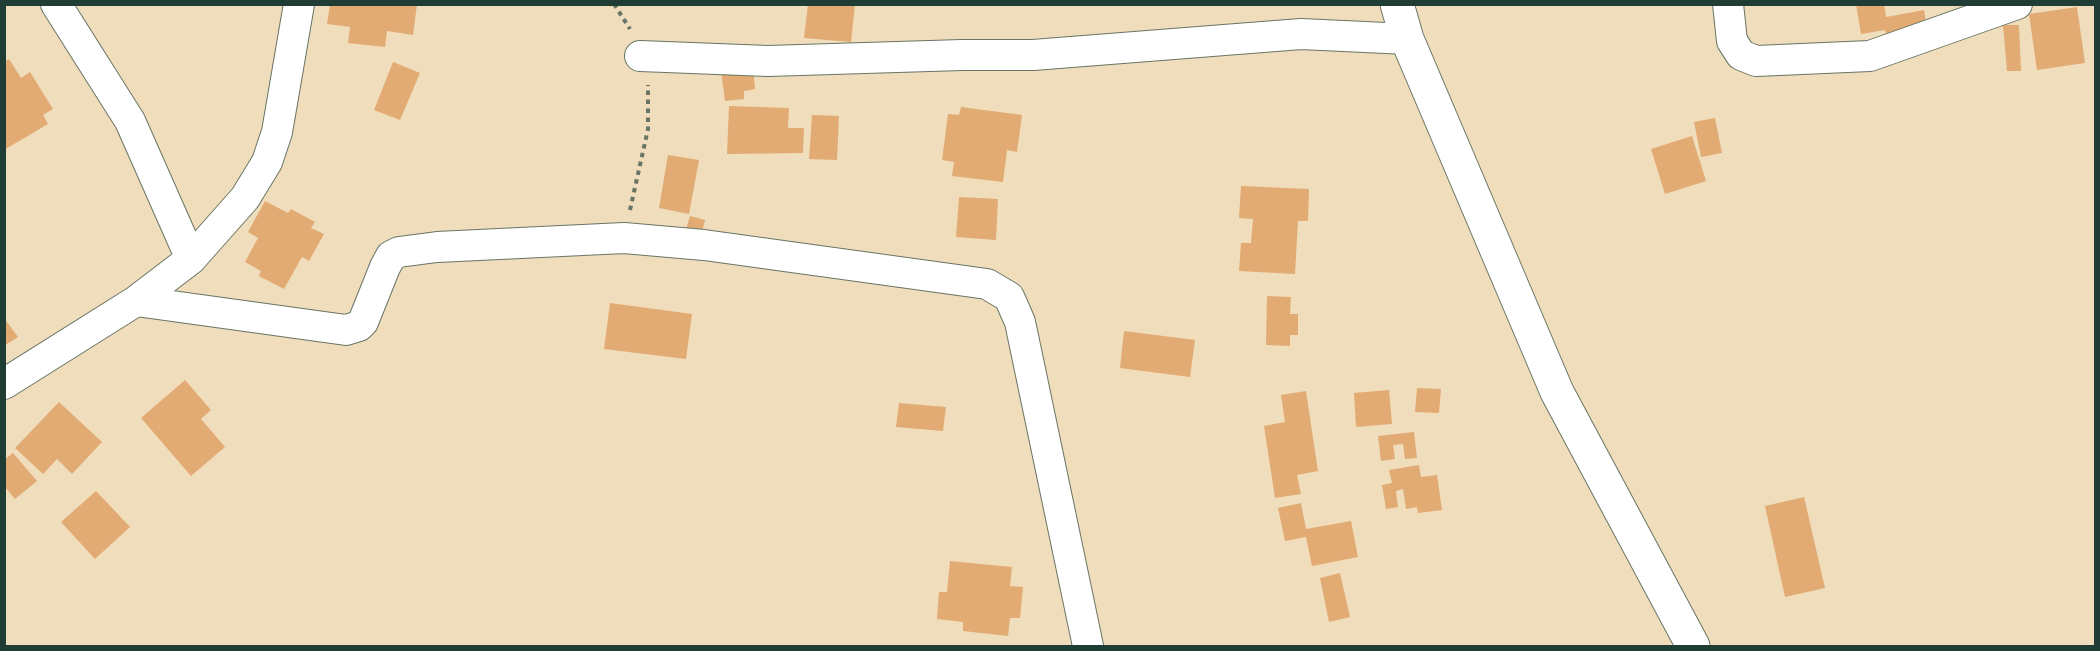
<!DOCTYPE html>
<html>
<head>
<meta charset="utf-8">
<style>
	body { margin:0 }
	#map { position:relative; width:2100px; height:651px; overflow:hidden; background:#f0ddbc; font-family:"IM FELL Great Primer",serif }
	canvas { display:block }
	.frame { position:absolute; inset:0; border:6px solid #1f3d34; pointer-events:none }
</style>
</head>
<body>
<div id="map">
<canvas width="2100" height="651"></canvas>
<div class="frame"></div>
</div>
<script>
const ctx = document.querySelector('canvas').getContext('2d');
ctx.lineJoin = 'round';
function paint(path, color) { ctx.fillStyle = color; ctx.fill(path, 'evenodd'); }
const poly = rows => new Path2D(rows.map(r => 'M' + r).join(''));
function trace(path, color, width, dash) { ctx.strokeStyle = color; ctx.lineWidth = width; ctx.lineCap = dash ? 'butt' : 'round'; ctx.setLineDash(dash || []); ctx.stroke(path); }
paint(poly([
	[330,4,417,4,413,35,387,31,385,47,348,43,350,27,327,24],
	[808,4,855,4,851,42,804,38],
	[1856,4,1884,4,1886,17,1924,10,1927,28,1886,34,1885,30,1861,34],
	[2077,7,2085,63,2037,70,2029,14],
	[2003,25,2019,25,2021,71,2007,71],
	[9,59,21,78,30,72,53,109,43,115,48,124,4,150,4,62],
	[393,62,420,73,400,120,374,110],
	[753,67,755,89,744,91,744,99,725,101,721,71],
	[729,106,789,108,788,128,804,128,803,153,727,154],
	[961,107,1022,115,1017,152,1007,150,1003,182,952,176,954,162,942,160,948,114,959,115],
	[812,115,839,116,837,160,809,159],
	[1715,118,1722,153,1701,157,1694,122],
	[1692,136,1706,181,1665,194,1651,149],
	[668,155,699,160,689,214,659,208],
	[1241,186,1309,189,1308,221,1298,221,1295,274,1239,271,1241,243,1251,243,1253,219,1239,218],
	[959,197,998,199,996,240,956,237],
	[265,201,288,213,291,209,315,222,311,228,324,234,309,261,302,257,284,289,259,276,261,271,245,262,258,238,248,232],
	[690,216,705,220,700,240,684,236],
	[1267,296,1291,297,1290,314,1298,314,1298,335,1290,335,1290,346,1266,345],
	[610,303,692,314,686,359,604,349],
	[4,318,18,337,4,346],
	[1124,331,1195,340,1190,377,1120,368],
	[185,380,211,410,201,419,225,447,191,476,141,418],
	[1417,388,1441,389,1439,413,1415,412],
	[1389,390,1392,424,1356,427,1354,393],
	[1306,391,1318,471,1297,475,1301,494,1275,498,1264,426,1285,422,1281,395],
	[59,402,102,442,72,474,57,459,43,474,15,448],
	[899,403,946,407,943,431,896,427],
	[1414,432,1417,458,1405,459,1403,444,1393,445,1395,459,1381,461,1378,436],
	[13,453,37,481,15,499,4,486,4,460],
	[1419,465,1421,477,1437,475,1442,510,1418,513,1417,507,1406,509,1403,489,1396,491,1398,507,1386,509,1382,485,1392,483,1389,470],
	[96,491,130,527,95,559,61,522],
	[1804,497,1825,588,1785,597,1765,506],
	[1301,503,1306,529,1351,521,1358,557,1312,566,1306,537,1285,541,1278,508],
	[950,561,1012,567,1010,586,1023,587,1020,618,1010,618,1008,636,963,631,963,622,937,619,939,592,947,592],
	[1340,573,1350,617,1329,622,1320,578]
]), '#e2ab73');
const street = poly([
	[56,4,130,121,191,259],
	[1728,4,1732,41,1741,55,1756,61,1870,56,2017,4],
	[640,56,768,61,962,55,1033,55,1301,34,1407,39],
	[136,301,346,330,359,326,363,322,385,267,391,256,399,252,437,247,624,238,704,245,987,284,1009,297,1020,322,1088,646],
	[4,384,136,301,191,259,245,198,267,162,277,132,299,4]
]);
const secondary = poly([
	[1397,4,1407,39,1557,392,1693,646]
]);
trace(street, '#687564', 32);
trace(secondary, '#687564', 35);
trace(poly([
	[614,4,630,29],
	[630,210,648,129,648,85]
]), '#687564', 4, [4.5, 4.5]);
trace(street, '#fff', 30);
trace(secondary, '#fff', 33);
</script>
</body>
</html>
